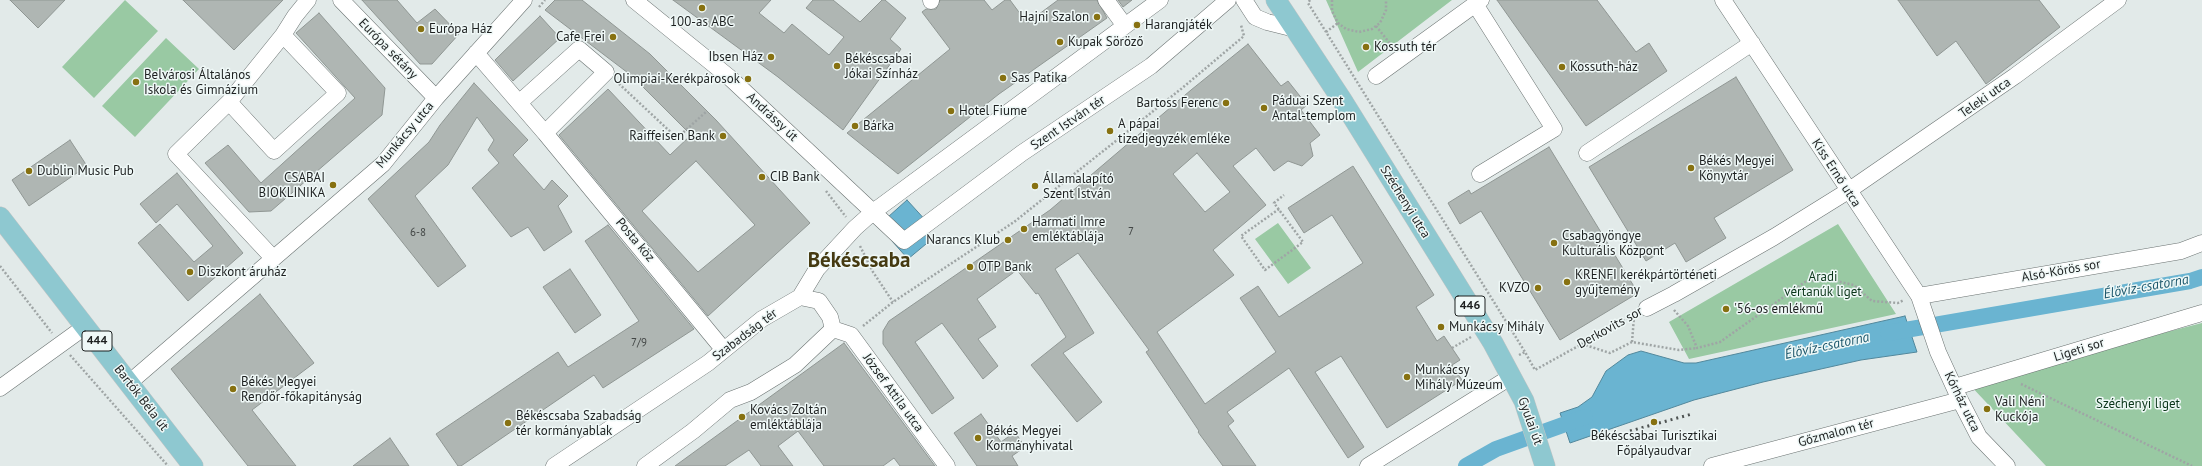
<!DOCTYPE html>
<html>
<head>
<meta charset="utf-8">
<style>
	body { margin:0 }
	canvas { display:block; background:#e2eae9 }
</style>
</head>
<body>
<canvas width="2202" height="466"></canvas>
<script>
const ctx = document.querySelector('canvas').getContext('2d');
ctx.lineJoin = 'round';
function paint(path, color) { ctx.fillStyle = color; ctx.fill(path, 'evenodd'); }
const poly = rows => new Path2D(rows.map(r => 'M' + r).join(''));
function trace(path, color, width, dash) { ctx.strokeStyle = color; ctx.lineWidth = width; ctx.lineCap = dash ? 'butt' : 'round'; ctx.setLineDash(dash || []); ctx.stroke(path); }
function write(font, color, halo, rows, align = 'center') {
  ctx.font = font + ' "PT Sans",sans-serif'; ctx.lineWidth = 3; ctx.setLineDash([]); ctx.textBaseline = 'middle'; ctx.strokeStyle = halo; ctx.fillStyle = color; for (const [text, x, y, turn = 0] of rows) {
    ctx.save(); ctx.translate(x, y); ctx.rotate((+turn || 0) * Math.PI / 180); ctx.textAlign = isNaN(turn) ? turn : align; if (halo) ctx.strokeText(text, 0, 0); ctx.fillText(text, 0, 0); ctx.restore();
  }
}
paint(poly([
	[125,0,158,31,94,98,62,67],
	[1326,0,1452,0,1358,72],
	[166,38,199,69,135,137,102,106],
	[1278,223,1311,268,1288,284,1255,239],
	[1838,224,1896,314,1689,359,1669,322],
	[2202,323,2202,466,2046,466,1968,383]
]), '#99c9a3');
const water = poly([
	[907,200,928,223,923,228,932,239,908,259,892,241,902,233,888,217,907,200],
	[1905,316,1917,352,1861,360,1763,382,1694,400,1570,443,1560,413,1578,407,1592,397,1606,371,1628,355,1641,351,1684,363,1696,363,1905,316]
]);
paint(water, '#6ab4d1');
trace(water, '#53889c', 1);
trace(poly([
	[1888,333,2190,281,2202,277],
	[1466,466,1496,449,1585,417]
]), '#6ab4d1', 16);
const building = poly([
	[10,0,65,0,38,28,10,0],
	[183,0,283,0,234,50,183,0],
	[362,0,397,0,417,23,435,9,459,34,432,64,420,64,362,0],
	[555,0,582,0,650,54,716,120,810,223,708,316,559,135,608,89,670,155,691,135,632,76,545,10,555,0],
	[696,161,755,225,698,272,642,211,696,161],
	[673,0,771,0,759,13,784,33,792,24,829,55,844,37,806,8,813,0,833,0,860,22,882,0,885,0,906,18,890,39,901,49,843,130,778,77,673,0],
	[940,0,984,0,992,10,1005,0,1010,0,1027,23,1058,0,1097,0,1107,18,999,94,898,174,847,133,950,49,922,12,926,9,936,9,940,0],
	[1118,0,1132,0,1123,7,1118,0],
	[1497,0,1597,0,1636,52,1649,43,1667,71,1586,126,1497,0],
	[1898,0,2039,0,2060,27,1986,84,1956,41,1937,56,1898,0],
	[319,13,385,88,382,115,271,211,249,212,205,163,228,145,261,183,355,98,296,33,319,13],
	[540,16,560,38,513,81,495,60,540,16],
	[1248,44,1281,86,1288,81,1307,105,1301,110,1320,135,1310,143,1313,156,1302,166,1288,161,1274,171,1256,148,1233,166,1266,205,1213,250,1234,275,1157,332,1205,404,1276,352,1240,298,1258,286,1279,317,1363,263,1332,215,1304,233,1288,208,1353,166,1434,295,1416,307,1437,341,1444,336,1460,360,1452,365,1462,380,1387,428,1341,356,1315,372,1364,447,1348,458,1289,368,1227,412,1234,421,1228,426,1256,466,1223,466,1198,432,1199,431,1146,352,1149,350,1078,253,1055,269,1094,333,1063,353,1102,402,1077,422,1031,365,1066,337,1038,293,1036,294,1017,270,977,299,996,327,978,339,998,366,983,379,942,323,915,342,954,398,932,414,883,344,883,331,889,321,1050,210,1191,90,1248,44],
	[1197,153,1230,192,1205,212,1173,174,1197,153],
	[1736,77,1793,170,1714,218,1726,238,1686,262,1675,243,1646,261,1589,167,1736,77],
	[474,83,528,140,513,155,544,190,552,180,568,196,558,206,572,232,544,251,528,227,511,237,472,188,499,163,488,150,494,140,477,117,448,165,415,196,466,266,438,287,368,199,429,142,440,125,474,83],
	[70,140,87,166,29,206,12,180,70,140],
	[1549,147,1638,293,1560,340,1481,211,1460,224,1448,203,1469,190,1471,194,1549,147],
	[177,173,243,253,188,301,138,243,160,224,194,262,213,246,177,204,156,223,140,204,177,173],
	[608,225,694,329,603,388,594,375,461,466,458,466,436,434,558,352,568,367,639,321,585,241,608,225],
	[570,269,601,315,575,333,543,287,570,269],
	[260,294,314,363,252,410,296,466,248,466,171,369,260,294],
	[844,343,935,466,900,466,894,458,883,466,824,466,798,431,778,446,793,466,761,466,749,450,725,466,675,466,844,343],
	[981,414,1001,442,1015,432,1025,447,1012,456,1018,466,977,466,954,433,981,414],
	[390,438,409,466,353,466,390,438]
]);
paint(building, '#afb6b3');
trace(building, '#909794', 1);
const minor = poly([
	[341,0,436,98],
	[634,0,729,77,904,241,1022,153,1151,66,1228,0],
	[931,0,931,1],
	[1106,0,1125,26],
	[1244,0,1255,17,1267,22,1295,29],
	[1723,0,1919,296,1938,352,1960,400,1979,437,2007,466],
	[1475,4,1554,129,1480,174],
	[283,35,295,16,308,0],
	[476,53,545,133,723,349],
	[1376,76,1481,0],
	[229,102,283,35,338,93,274,151,229,102,176,154,273,258],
	[520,102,579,49,606,72,545,133],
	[1587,153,1752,43],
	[1919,296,2181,251,2202,243],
	[800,297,817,269,855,228,873,212,1160,0],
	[1647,308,1674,294,1774,237,1848,191,2015,76,2118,0],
	[833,329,851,335,947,466],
	[129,383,383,164,436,98,524,0],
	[1955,387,2202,313],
	[0,388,86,326],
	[554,466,708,363,762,319,800,297,819,301,830,317,833,329],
	[645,466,693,431,730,400,751,392,795,365,833,329],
	[1368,466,1512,376],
	[1712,466,1960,400]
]);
const major = poly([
	[1276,0,1342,100,1493,343,1524,401,1545,466],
	[0,217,193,466]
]);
trace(minor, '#6b7372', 17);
trace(major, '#c4c5c5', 21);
trace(poly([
	[1310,0,1308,3,1525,352],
	[1332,0,1332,11,1338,23,1346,29,1359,32,1372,29,1380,23,1386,10,1386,0],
	[539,7,545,0],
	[1376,26,1392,46],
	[1326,32,1338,23],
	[616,81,677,138,707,111],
	[826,191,846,217],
	[1279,209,1241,236,1265,270,1303,242,1274,203,1284,195],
	[860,246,873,272,893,302],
	[0,266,52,333],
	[1674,310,1688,326,1697,348,1720,342,1805,282,1827,279,1854,285,1872,301,1898,303,1904,300],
	[863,326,893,302,1014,222,1181,89,1244,36,1241,25],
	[1632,342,1634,317],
	[1582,344,1610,353,1632,342,1679,350,1697,348],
	[1452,348,1471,337],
	[70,355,168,466],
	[1519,355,1525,352,1535,370,1634,315],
	[2021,384,2192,466]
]), '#9fa5a5', 2.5, [2, 2]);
trace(minor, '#fff', 16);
trace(major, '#8ec8d0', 20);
trace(poly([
	[1630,431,1692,414]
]), '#4e5352', 3, [2, 4]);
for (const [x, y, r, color] of [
	[702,8,4,"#877111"],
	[1097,17,4,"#877111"],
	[1137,25,4,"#877111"],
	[421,29,4,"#877111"],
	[613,37,4,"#877111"],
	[1060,42,4,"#877111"],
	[1366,47,4,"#877111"],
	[771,57,4,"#877111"],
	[837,66,4,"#877111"],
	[1562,67,4,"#877111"],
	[1003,78,4,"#877111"],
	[748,79,4,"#877111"],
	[136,82,4,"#877111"],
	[1226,103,4,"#877111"],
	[1264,108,4,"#877111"],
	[951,111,4,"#877111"],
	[855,126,4,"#877111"],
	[1110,131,4,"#877111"],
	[723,136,4,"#877111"],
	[1691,168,4,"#877111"],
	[29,171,4,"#877111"],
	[762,177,4,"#877111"],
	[333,185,4,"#877111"],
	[1035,186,4,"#877111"],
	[1024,229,4,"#877111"],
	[1008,240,4,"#877111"],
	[1554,243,4,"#877111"],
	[970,267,4,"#877111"],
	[190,272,4,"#877111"],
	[1567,282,4,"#877111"],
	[1538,288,4,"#877111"],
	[1726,309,4,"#877111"],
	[1441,327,4,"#877111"],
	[1407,377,4,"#877111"],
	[233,389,4,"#877111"],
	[1987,409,4,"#877111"],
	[742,417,4,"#877111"],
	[1654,422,4,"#877111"],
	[508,423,4,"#877111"],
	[978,438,4,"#877111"]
]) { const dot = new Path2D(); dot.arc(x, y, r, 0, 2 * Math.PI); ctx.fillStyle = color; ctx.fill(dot); trace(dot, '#eff8f7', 1.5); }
write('11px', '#424645', null, [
	["7",1131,232],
	["6-8",418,233],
	["7/9",639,343]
]);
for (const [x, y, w] of [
	[1470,306,30],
	[97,341,30]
]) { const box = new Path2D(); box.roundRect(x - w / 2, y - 10, w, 20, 3); ctx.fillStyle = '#eff8f7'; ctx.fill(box); trace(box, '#1d2020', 1); }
write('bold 12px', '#1d2020', null, [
	["446",1470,306],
	["444",97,341]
]);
write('13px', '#1d2020', '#eff8f7', [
	["Hajni Szalon",1089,17,"right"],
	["100-as ABC",702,22,"center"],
	["Harangjáték",1145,25],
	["Európa Ház",429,29],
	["Cafe Frei",605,37,"right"],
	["Kupak Söröző",1068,42],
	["Kossuth tér",1374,47],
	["Ibsen Ház",763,57,"right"],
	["Békéscsabai",845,59],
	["Jókai Színház",845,74],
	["Kossuth-ház",1570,67],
	["Belvárosi Általános",144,75],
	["Iskola és Gimnázium",144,90],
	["Sas Patika",1011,78],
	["Olimpiai-Kerékpárosok",740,79,"right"],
	["Páduai Szent",1272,101],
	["Antal-templom",1272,116],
	["Bartoss Ferenc",1218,103,"right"],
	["Hotel Fiume",959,111],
	["A pápai",1118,124],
	["tizedjegyzék emléke",1118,139],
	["Bárka",863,126],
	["Raiffeisen Bank",715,136,"right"],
	["Békés Megyei",1699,161],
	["Könyvtár",1699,176],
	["Dublin Music Pub",37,171],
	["CIB Bank",770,177],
	["CSABAI",325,178,"right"],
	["BIOKLINIKA",325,193,"right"],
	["Államalapító",1043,179],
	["Szent István",1043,194],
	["Harmati Imre",1032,222],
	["emléktáblája",1032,237],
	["Csabagyöngye",1562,236],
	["Kulturális Központ",1562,251],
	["Narancs Klub",1000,240,"right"],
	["OTP Bank",978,267],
	["Diszkont áruház",198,272],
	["KRENFI kerékpártörténeti",1575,275],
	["gyűjtemény",1575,290],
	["KVZO",1530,288,"right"],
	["'56-os emlékmű",1734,309],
	["Munkácsy Mihály",1449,327],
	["Munkácsy",1415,370],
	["Mihály Múzeum",1415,385],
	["Békés Megyei",241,382],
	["Rendőr-főkapitányság",241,397],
	["Vali Néni",1995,402],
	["Kuckója",1995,417],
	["Kovács Zoltán",750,410],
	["emléktáblája",750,425],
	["Békéscsaba Szabadság",516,416],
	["tér kormányablak",516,431],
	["Békés Megyei",986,431],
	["Kormányhivatal",986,446],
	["Békéscsabai Turisztikai",1654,436,"center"],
	["Főpályaudvar",1654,451,"center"]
], 'left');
write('13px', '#1d2020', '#eff8f7', [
	["Európa sétány",388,49,46],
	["Teleki utca",1985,98,-35],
	["Andrássy út",772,117,43],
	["Szent István tér",1068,123,-34],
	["Munkácsy utca",405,135,-50],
	["Kiss Ernő utca",1836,173,57],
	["Széchenyi utca",1405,202,58],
	["Posta köz",635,240,50],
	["Alsó-Körös sor",2061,271,-10],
	["Derkovits sor",1610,328,-29],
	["Szabadság tér",745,335,-37],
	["Ligeti sor",2079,350,-17],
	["József Attila utca",893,393,54],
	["Bartók Béla út",141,398,52],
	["Kórház utca",1962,402,64],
	["Gyulai út",1530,421,70],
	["Gőzmalom tér",1836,433,-15]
]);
write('13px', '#0b361a', '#eff8f7', [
	["Aradi",1823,277],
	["vértanúk liget",1823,292],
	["Széchenyi liget",2138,404]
]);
write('italic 14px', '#1c576c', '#eff8f7', [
	["Élővíz-csatorna",2146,287,-10],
	["Élővíz-csatorna",1827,346,-12]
]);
write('bold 21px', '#453a11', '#eff8f7', [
	["Békéscsaba",859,261]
]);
</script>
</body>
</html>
